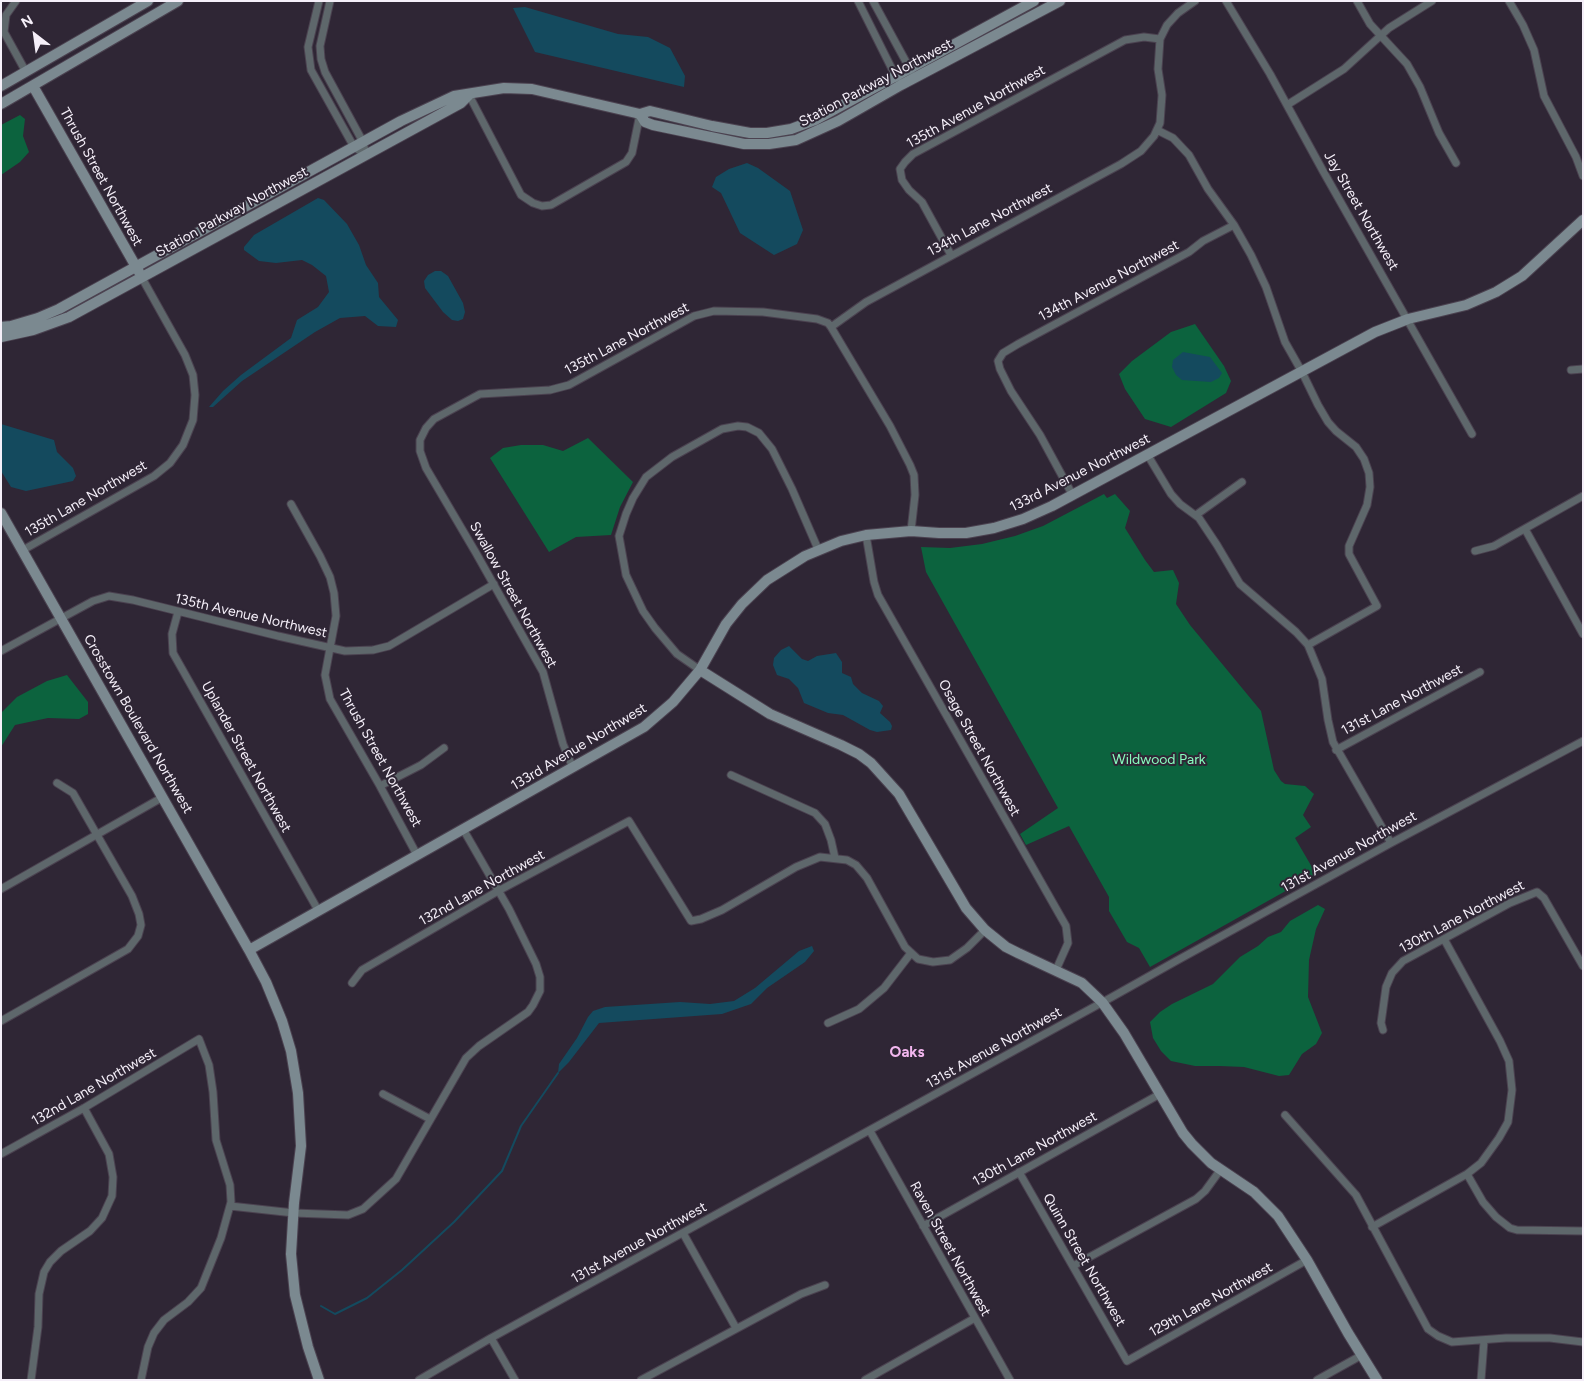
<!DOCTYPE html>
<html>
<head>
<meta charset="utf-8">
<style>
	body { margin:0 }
	#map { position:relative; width:1584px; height:1381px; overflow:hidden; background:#2f2635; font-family:Figtree,sans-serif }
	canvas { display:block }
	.frame { position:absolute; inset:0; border:2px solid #f5eff9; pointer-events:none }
	.north { position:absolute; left:10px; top:10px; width:50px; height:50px; -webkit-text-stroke:4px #2f2635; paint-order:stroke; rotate:330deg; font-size:14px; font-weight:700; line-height:20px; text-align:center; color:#f5eff9 }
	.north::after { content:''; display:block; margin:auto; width:18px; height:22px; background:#f5eff9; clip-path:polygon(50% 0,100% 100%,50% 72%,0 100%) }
</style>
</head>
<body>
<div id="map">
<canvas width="1584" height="1381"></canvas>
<div class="frame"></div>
<div class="north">N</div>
</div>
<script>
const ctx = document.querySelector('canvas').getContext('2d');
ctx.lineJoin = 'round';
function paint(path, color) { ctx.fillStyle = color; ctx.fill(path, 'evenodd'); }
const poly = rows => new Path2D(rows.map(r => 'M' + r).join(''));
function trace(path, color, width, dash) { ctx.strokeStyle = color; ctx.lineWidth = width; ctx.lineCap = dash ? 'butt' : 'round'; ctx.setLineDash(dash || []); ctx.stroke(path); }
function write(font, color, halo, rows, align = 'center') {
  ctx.font = font + ' Figtree,sans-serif'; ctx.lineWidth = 4; ctx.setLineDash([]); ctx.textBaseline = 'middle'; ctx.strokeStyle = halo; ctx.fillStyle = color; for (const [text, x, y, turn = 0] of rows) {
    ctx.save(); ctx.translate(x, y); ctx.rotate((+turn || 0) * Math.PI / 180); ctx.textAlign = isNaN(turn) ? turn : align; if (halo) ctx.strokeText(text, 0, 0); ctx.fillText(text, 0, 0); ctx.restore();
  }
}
paint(poly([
	[20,115,25,119,23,136,29,152,20,162,1,175,1,125],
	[1195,324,1224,366,1231,381,1226,393,1171,427,1145,419,1125,389,1119,374,1132,361,1171,332],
	[588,438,633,482,620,507,611,535,576,537,549,552,490,458,503,448,521,445,543,445,563,451],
	[1104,494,1107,498,1115,494,1130,511,1125,528,1145,560,1154,572,1173,570,1179,583,1176,604,1190,625,1261,711,1274,770,1281,781,1285,784,1305,786,1314,794,1303,815,1311,827,1295,838,1316,874,1150,967,1139,948,1127,942,1109,911,1109,897,1069,826,1026,845,1020,834,1058,808,926,572,921,547,950,548,982,544,1015,536,1043,526],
	[67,675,88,702,88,714,79,719,48,718,15,725,1,747,1,713,17,697,47,681],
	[1318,905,1325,909,1316,929,1309,960,1308,997,1322,1033,1316,1044,1302,1054,1289,1075,1279,1076,1244,1067,1220,1066,1195,1066,1171,1061,1161,1051,1153,1038,1150,1022,1160,1012,1172,1004,1213,984,1240,957,1258,946,1268,937,1281,932,1290,921]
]), '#0c633e');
paint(poly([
	[525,7,618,34,648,37,670,48,685,76,684,87,535,52,513,8],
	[747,163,758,168,790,191,803,230,797,244,774,255,740,233,721,193,712,187,716,177,729,169],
	[318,198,324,200,347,224,359,245,366,265,378,283,379,297,398,320,396,327,378,326,365,316,340,318,315,332,242,381,213,407,209,407,223,391,241,375,291,338,297,320,318,307,329,292,326,276,312,265,302,260,276,263,259,261,244,250,244,247,254,235],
	[435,271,441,271,448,276,463,303,465,312,463,319,458,321,452,320,443,312,425,288,424,281,428,275],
	[1183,352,1210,357,1222,373,1219,378,1211,382,1182,380,1176,375,1172,367,1173,360],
	[1,424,54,440,57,452,73,468,76,476,73,481,26,491,11,487,1,471],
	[789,646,802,659,808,661,817,656,836,653,842,662,842,673,851,677,853,684,862,693,879,701,883,706,880,713,890,722,892,726,891,730,877,732,870,730,843,715,828,713,804,703,798,688,789,679,777,675,773,665,774,658,781,650],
	[812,946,814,951,805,962,767,988,751,1004,722,1014,599,1023,569,1062,558,1073,559,1064,577,1038,588,1017,593,1011,605,1007,680,1002,710,1004,734,1001,755,988,799,951]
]), '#144a5e');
trace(poly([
	[321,1306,335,1314,367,1298,402,1270,454,1222,502,1171,521,1126,558,1073]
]), '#144a5e', 2);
const street = poly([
	[16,1,6,15,4,32,26,72],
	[319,1,308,47,311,70,354,147,366,155],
	[330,1,320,46,321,59,325,72,363,142,366,155],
	[858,1,897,79],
	[873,1,911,71],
	[1226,1,1270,74,1323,171,1472,434],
	[1357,1,1370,24,1407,64,1420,87,1439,133,1456,163],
	[1509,1,1523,25,1534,50,1544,96,1576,157,1583,176],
	[469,95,521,195,533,203,542,206,551,205,626,162,632,153,640,114],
	[1287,105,1344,69,1389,28,1432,1],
	[1157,130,1173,138,1189,155,1208,189,1234,225,1251,255,1266,287,1285,342,1302,372,1318,405,1328,422,1336,431,1356,447,1364,459,1369,473,1370,487,1367,505,1349,546,1349,554,1377,606,1308,645],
	[951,255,922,202,909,190,902,180,900,169,905,162,913,154,1125,40,1144,37,1160,39],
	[831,327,866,302,1121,164,1141,151,1154,136,1160,123,1162,95,1158,69,1160,39,1167,25,1178,13,1195,1],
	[1571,370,1583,369],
	[1147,454,1171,494,1180,504,1199,518,1217,545,1240,584,1296,632,1308,645,1322,679,1328,720,1333,742,1391,843],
	[1072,494,1040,435,1011,391,1000,369,998,361,1003,353,1018,344,1189,252,1203,241,1234,225],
	[291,504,320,556,330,577,334,593,336,616,325,675,330,699,380,786,417,855],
	[1196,515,1242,482],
	[1525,529,1583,634],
	[866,535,874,582,878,595,1066,926,1068,943,1056,970],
	[23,550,154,476,170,463,183,445,193,420,195,395,193,375,185,355,142,278],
	[1475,551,1494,546,1583,496],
	[178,612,172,634,173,653,318,910],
	[1,651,93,601,109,596,133,600,278,636,345,651,373,650,389,646,494,584],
	[700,670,677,654,655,628,643,611,626,575,619,536,626,514,633,498,646,477,672,457,722,429,738,426,747,427,759,433,772,449,792,489,818,549],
	[1336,750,1480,672],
	[573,768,563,744,543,672,476,553,426,468,420,451,420,440,426,428,434,419,480,394,550,390,569,385,694,316,714,311,763,312,817,319,828,323,831,327,890,426,910,465,914,475,915,495,911,531],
	[731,775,815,813,825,824,831,840,835,858],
	[380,786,421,765,444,748],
	[1,889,163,797],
	[352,983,362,970,498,891,629,821,691,921,701,919,722,910,796,867,820,857,847,860,856,865,867,878,905,947,918,959,933,962,950,960,967,948,985,930],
	[1,1021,128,949,138,936,141,925,139,914,132,896,73,793,57,783],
	[828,1023,859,1009,884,988,911,953],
	[1383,1030,1381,1023,1386,987,1392,973,1403,961,1510,903,1537,892,1544,898,1583,966],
	[383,1094,430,1119],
	[1285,1115,1356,1195,1428,1329,1438,1336,1452,1342,1506,1338,1550,1338,1583,1342],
	[870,1131,1010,1380],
	[1,1154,84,1108,199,1039,209,1065,213,1092,216,1140,230,1185,231,1202,221,1238,201,1288,188,1302,164,1320,154,1333,148,1347,141,1380],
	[1019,1172,1127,1361,1307,1260],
	[1467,1174,1483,1202,1496,1217,1510,1228,1517,1230,1583,1231],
	[230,1206,294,1213,348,1215,363,1209,396,1179,466,1058,479,1046,528,1012,533,1005,540,991,540,977,536,964,509,909,463,829],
	[923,1226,1160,1094],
	[1372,1227,1467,1174,1481,1163,1499,1138,1508,1122,1512,1090,1509,1061,1500,1041,1444,939],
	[683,1233,736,1328],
	[1073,1266,1196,1199,1205,1191,1221,1169],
	[491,1338,515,1380],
	[31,1380,38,1327,39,1294,44,1272,50,1262,61,1251,90,1231,102,1218,112,1196,113,1177,109,1154,84,1108],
	[419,1380,491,1338,1112,997,1176,961,1391,843,1583,741],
	[641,1380,801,1294,825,1285],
	[865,1380,975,1318],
	[1317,1380,1362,1355],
	[1481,1380,1484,1341]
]);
const secondary = poly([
	[1,86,148,1],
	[33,86,139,272],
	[1,104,178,1],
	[640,114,645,122,653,125,744,144,769,144,796,140,838,121,901,85,1060,1],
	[1,327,11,326,38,318,59,309,401,121,454,96,504,88,532,89,640,114,650,111,712,126,750,133,767,133,791,129,815,120,1034,1],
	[1,337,33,330,69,317,461,103,469,95],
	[1,513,249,950,266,982,282,1021,291,1051,298,1093,301,1146,294,1203,291,1254,295,1295,308,1347,319,1380],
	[700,670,770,714,841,745,859,754,871,763,899,794,966,908,985,930,1006,947,1018,953,1082,983,1102,1002,1124,1033,1183,1133,1192,1144,1211,1163,1254,1192,1278,1216,1307,1260,1348,1333,1377,1380],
	[249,950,644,727,673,702,700,670,726,624,742,604,767,580,805,556,841,541,866,535,911,531,939,533,966,533,994,528,1023,519,1052,506,1375,332,1408,319,1466,305,1496,292,1522,276,1583,220]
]);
trace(street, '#4b4250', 9);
trace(secondary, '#4b4250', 12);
trace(street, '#5e676b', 7);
trace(secondary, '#7b8990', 10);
write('14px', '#f5eff9', '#2f2635', [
	["Station Parkway Northwest",876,83,-28],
	["135th Avenue Northwest",976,107,-29],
	["Thrush Street Northwest",101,177,61],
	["Jay Street Northwest",1361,211,60],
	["Station Parkway Northwest",232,212,-29],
	["134th Lane Northwest",990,220,-28],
	["134th Avenue Northwest",1109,281,-28],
	["135th Lane Northwest",627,339,-28],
	["133rd Avenue Northwest",1080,473,-27],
	["135th Lane Northwest",86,499,-30],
	["Swallow Street Northwest",513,595,61],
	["135th Avenue Northwest",251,616,13],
	["131st Lane Northwest",1402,700,-28],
	["Crosstown Boulevard Northwest",138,724,60],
	["133rd Avenue Northwest",579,747,-31],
	["Osage Street Northwest",979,748,61],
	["Uplander Street Northwest",246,757,61],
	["Thrush Street Northwest",380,758,61],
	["131st Avenue Northwest",1349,852,-29],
	["132nd Lane Northwest",482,888,-29],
	["130th Lane Northwest",1462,917,-28],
	["131st Avenue Northwest",994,1048,-29],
	["132nd Lane Northwest",94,1087,-30],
	["130th Lane Northwest",1035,1149,-29],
	["131st Avenue Northwest",639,1243,-29],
	["Raven Street Northwest",950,1249,61],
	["Quinn Street Northwest",1084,1260,60],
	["129th Lane Northwest",1211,1300,-29]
]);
write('14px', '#89fdbf', '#2f2635', [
	["Wildwood Park",1159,760]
]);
write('bold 15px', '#f2b6ee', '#2f2635', [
	["Oaks",907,1053]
]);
</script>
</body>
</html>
